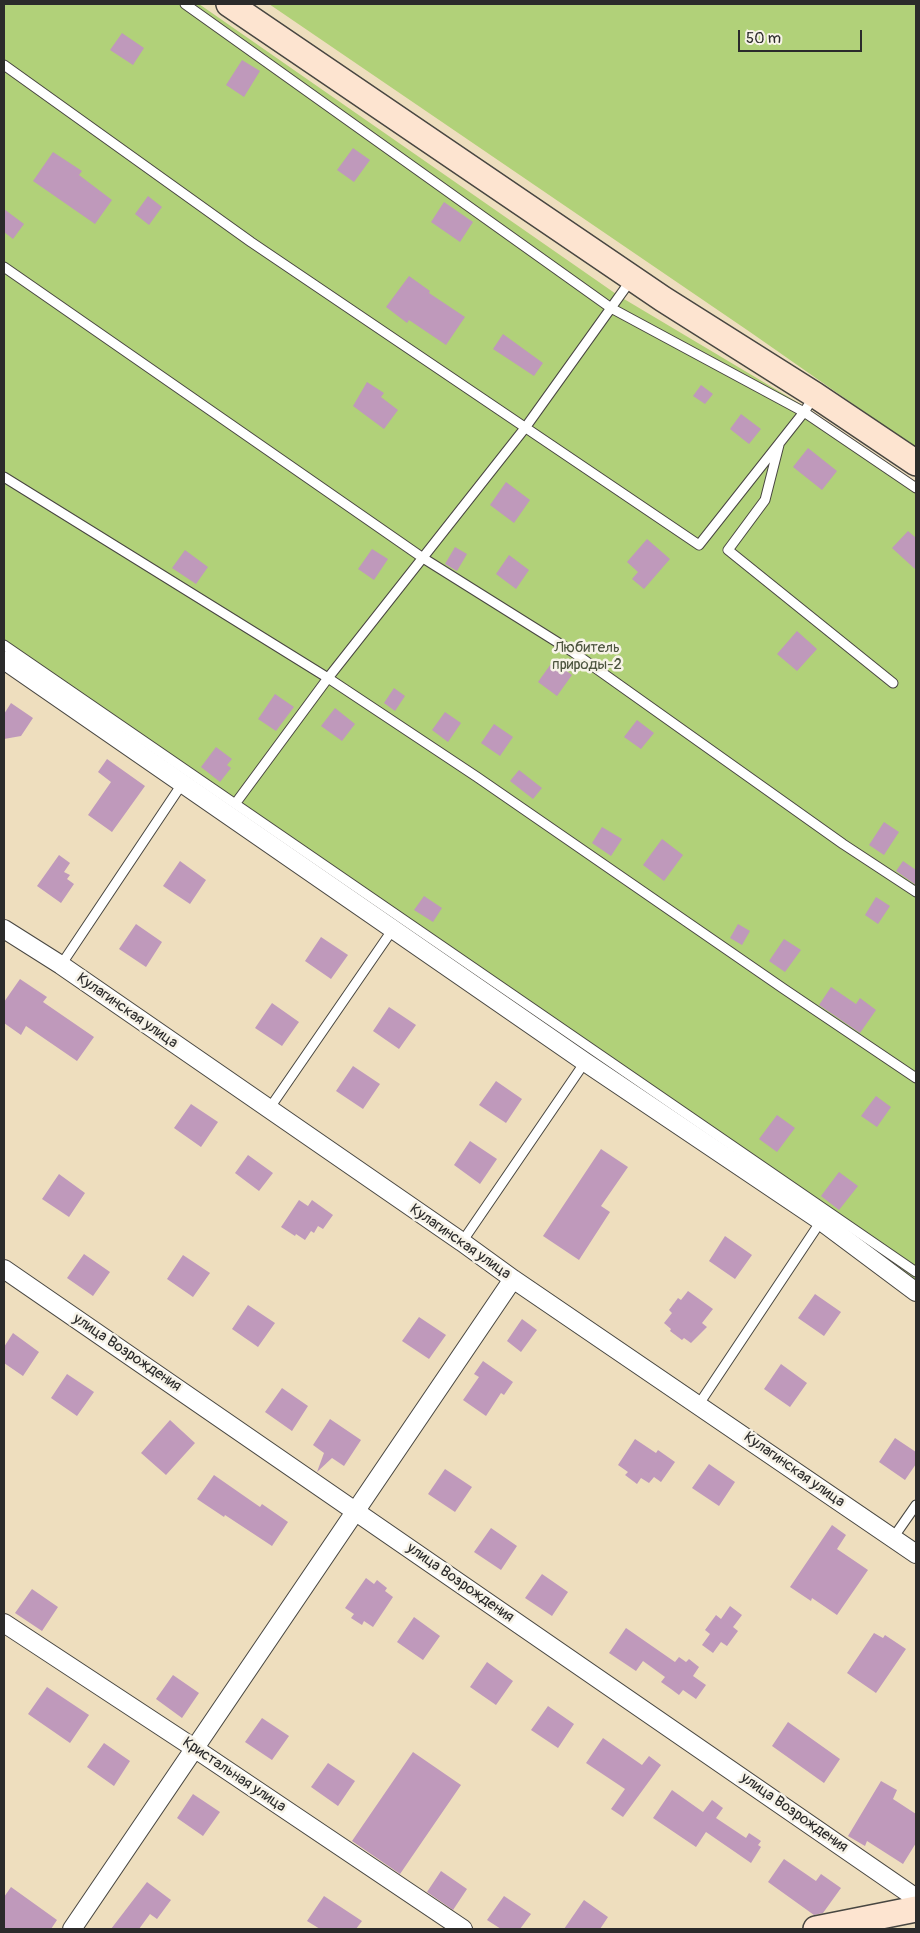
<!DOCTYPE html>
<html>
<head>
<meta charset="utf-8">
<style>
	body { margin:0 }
	#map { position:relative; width:920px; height:1933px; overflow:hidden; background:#eedebe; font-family:Pangolin,sans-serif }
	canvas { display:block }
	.frame { position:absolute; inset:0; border:5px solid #2b2b2b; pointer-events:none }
	.scale { position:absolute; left:738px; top:30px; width:124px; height:22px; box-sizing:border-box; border:2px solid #2b2b2b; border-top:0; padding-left:6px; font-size:15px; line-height:18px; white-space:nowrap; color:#2b2b2b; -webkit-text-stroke:4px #f7f3e8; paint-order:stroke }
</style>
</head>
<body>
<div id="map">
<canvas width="920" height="1933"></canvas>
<div class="frame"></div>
<div class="scale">50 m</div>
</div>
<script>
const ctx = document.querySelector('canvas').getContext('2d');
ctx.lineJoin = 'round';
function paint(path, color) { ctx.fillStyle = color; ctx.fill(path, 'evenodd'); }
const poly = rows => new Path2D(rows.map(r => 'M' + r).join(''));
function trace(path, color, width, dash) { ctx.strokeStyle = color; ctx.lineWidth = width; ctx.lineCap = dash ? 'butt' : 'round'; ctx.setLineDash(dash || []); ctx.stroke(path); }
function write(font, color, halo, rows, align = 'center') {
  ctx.font = font + ' Pangolin,sans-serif'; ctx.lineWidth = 5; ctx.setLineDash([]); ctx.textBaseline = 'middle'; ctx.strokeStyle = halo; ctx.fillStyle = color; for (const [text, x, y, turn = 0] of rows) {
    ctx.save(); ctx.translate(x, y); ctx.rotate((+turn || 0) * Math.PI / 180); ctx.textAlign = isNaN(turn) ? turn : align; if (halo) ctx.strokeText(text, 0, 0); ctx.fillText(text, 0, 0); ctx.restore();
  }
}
paint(poly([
	[4,4,199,4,619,296,807,408,916,483,916,1281,4,652],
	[269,4,916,4,916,448,750,332]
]), '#b1d179');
paint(poly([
	[122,33,144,48,133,65,110,50],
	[242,60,260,71,244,97,226,85],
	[353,148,370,160,354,182,337,170],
	[53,152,82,171,79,175,112,200,95,224,33,181],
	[148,196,162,207,149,225,135,214],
	[444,202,473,222,460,242,431,222],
	[4,209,24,224,13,239,4,232],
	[409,276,430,291,429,293,465,317,446,345,409,320,407,323,386,307],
	[503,334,543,363,534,376,493,349],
	[367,382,384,393,381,397,398,410,384,429,353,406],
	[701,385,713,394,705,404,693,396],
	[741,414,761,429,749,444,730,429],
	[808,448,837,471,822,490,793,467],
	[506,482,530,500,514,523,490,505],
	[908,531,916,538,916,570,892,548],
	[647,539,670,559,644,589,632,579,638,572,627,562],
	[455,547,467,554,457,571,445,564],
	[372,549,388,559,374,580,358,569],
	[185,550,208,567,196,584,172,568],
	[509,555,529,570,516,589,496,574],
	[797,631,817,649,797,671,777,654],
	[553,661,572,675,557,696,538,682],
	[394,688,405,696,395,711,384,703],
	[275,694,294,707,276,731,258,719],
	[11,703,33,718,21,736,4,739,4,714],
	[335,708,355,724,342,741,321,726],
	[445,712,461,723,448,742,432,730],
	[637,720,654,733,641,749,624,737],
	[494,724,513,737,500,756,481,743],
	[216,747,232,759,227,765,231,768,220,782,201,767],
	[107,759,145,786,112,832,88,815,111,782,98,772],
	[519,770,542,788,533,799,510,781],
	[884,822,899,832,884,855,869,845],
	[602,827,622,839,611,856,592,843],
	[662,839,683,855,664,881,643,865],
	[59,855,70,863,64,872,70,875,67,879,74,884,61,903,37,886],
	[180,861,206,880,190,904,163,886],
	[903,861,916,870,916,885,896,871],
	[424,896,442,908,433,922,414,910],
	[876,897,890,906,878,924,865,915],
	[136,924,162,942,146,967,119,949],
	[738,924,750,931,742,945,730,938],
	[321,937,348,955,331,979,305,961],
	[784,939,801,950,785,972,769,961],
	[20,979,47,997,43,1002,94,1037,77,1061,26,1026,21,1035,4,1023,4,1002],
	[831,987,856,1004,860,998,876,1010,860,1033,819,1005],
	[272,1003,299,1022,282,1046,255,1028],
	[389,1007,416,1025,399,1049,373,1031],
	[353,1066,380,1084,363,1109,336,1091],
	[496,1081,522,1099,506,1123,479,1105],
	[876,1096,891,1107,877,1127,861,1116],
	[191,1104,218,1122,201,1147,174,1128],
	[777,1115,795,1128,777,1152,759,1139],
	[470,1141,497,1159,480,1184,454,1165],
	[601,1149,628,1167,601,1206,610,1212,579,1260,543,1236],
	[248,1155,273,1173,259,1191,235,1173],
	[839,1172,858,1186,839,1210,821,1196],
	[59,1174,85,1193,69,1217,42,1199],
	[299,1200,308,1206,312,1200,333,1215,323,1229,318,1226,314,1233,311,1231,305,1240,296,1234,295,1236,281,1227],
	[725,1236,752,1255,735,1279,709,1261],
	[84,1254,110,1272,93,1296,67,1278],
	[183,1255,210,1273,193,1297,167,1279],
	[688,1291,713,1309,702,1323,707,1327,691,1343,684,1338,682,1340,670,1331,671,1329,664,1323,672,1313,669,1310,678,1298,681,1300],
	[815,1294,841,1312,824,1336,798,1318],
	[248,1305,275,1323,258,1347,232,1329],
	[419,1317,446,1335,429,1359,402,1341],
	[522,1319,537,1330,521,1352,507,1341],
	[13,1333,39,1352,23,1376,4,1363,4,1347],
	[483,1361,513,1382,504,1395,501,1393,486,1416,463,1400,479,1377,474,1374],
	[781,1364,807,1383,790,1407,764,1389],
	[67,1374,94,1392,77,1416,51,1398],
	[282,1388,308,1406,292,1431,265,1412],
	[330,1419,361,1440,344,1466,332,1458,317,1472,324,1453,313,1445],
	[170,1420,195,1443,166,1475,141,1453],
	[895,1438,916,1452,916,1464,905,1480,879,1462],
	[635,1439,656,1453,658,1450,675,1462,661,1482,654,1477,649,1483,641,1478,637,1484,625,1475,628,1472,618,1465],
	[709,1464,735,1482,719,1506,692,1488],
	[445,1469,472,1487,455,1512,428,1494],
	[214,1475,260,1507,262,1504,288,1522,272,1546,225,1515,224,1517,197,1499],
	[832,1525,846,1535,837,1549,868,1570,837,1615,812,1598,811,1601,790,1587],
	[491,1528,517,1546,501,1570,474,1552],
	[542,1574,568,1592,552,1616,525,1598],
	[366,1578,374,1584,377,1580,387,1588,385,1591,393,1597,373,1627,364,1621,362,1625,351,1618,354,1614,345,1608],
	[32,1589,58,1607,42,1631,15,1613],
	[730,1606,742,1615,733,1627,738,1631,727,1646,721,1642,713,1653,702,1645,710,1634,705,1630,716,1615,721,1619],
	[414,1617,440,1636,423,1660,397,1642],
	[626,1628,675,1662,679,1657,686,1662,689,1659,699,1667,693,1676,706,1685,696,1699,683,1690,679,1695,671,1689,661,1682,665,1677,643,1661,636,1671,609,1653],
	[874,1633,883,1638,885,1635,906,1649,876,1693,847,1673],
	[487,1662,513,1681,496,1705,470,1687],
	[173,1675,199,1693,182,1718,156,1699],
	[47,1687,89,1715,70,1743,28,1714],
	[548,1706,574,1724,558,1748,531,1730],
	[262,1718,289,1736,272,1760,245,1742],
	[788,1722,840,1759,824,1783,772,1746],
	[603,1738,642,1765,649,1756,661,1765,623,1817,611,1809,625,1789,586,1763],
	[104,1743,130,1761,114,1786,87,1767],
	[413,1752,461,1785,400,1874,352,1841],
	[328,1763,355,1781,338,1806,311,1787],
	[881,1781,897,1790,893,1799,916,1814,916,1843,903,1864,867,1841,865,1846,848,1836],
	[672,1790,703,1812,712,1800,723,1808,716,1818,746,1838,749,1833,761,1841,758,1845,761,1847,751,1863,706,1832,696,1847,653,1818],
	[193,1794,220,1812,203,1836,177,1818],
	[784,1859,816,1881,821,1874,841,1888,823,1913,814,1915,768,1882],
	[441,1871,467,1889,453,1910,427,1892],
	[147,1882,171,1900,157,1919,150,1914,139,1929,111,1929],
	[11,1887,57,1920,51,1929,4,1929,4,1897],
	[324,1896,362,1921,356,1929,320,1929,307,1921],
	[504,1896,531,1914,520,1929,501,1929,487,1920],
	[584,1900,608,1917,600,1929,564,1929]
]), '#bf99bb');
const lane = poly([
	[185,4,611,308,804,412,916,488],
	[4,65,251,242,699,545,804,412,815,395],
	[4,267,423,558,573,652,843,844,916,892],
	[779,445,765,500,728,550,893,683],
	[4,477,328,678,477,777,784,989,916,1078],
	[4,645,916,1272],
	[235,804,328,678,525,428,631,280],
	[61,965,182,784],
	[269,1109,393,929],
	[462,1242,585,1062],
	[699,1404,821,1221],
	[893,1538,916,1505]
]);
const street = poly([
	[4,660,585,1062,821,1221,916,1292],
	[4,929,61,965,462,1242,513,1279,916,1554],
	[4,1269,916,1898],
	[4,1623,194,1748,463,1929],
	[72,1929,513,1279]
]);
const secondary = poly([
	[229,4,663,299,815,395,916,463],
	[816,1929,916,1909]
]);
trace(lane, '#484641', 11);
trace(street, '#484641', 20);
trace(secondary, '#484641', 28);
trace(lane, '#fff', 9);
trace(street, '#fff', 18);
trace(secondary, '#fde4d0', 25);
write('15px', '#4c543e', '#f7f3e8', [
	["Любитель",587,648],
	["природы-2",587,665]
]);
write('15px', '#2b2b2b', '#f7f3e8', [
	["Кулагинская улица",127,1011,35],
	["Кулагинская улица",460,1242,35],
	["улица Возрождения",127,1353,34],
	["Кулагинская улица",794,1470,35],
	["улица Возрождения",460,1583,35],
	["Кристальная улица",234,1775,34],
	["улица Возрождения",794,1813,35]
]);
</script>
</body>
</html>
